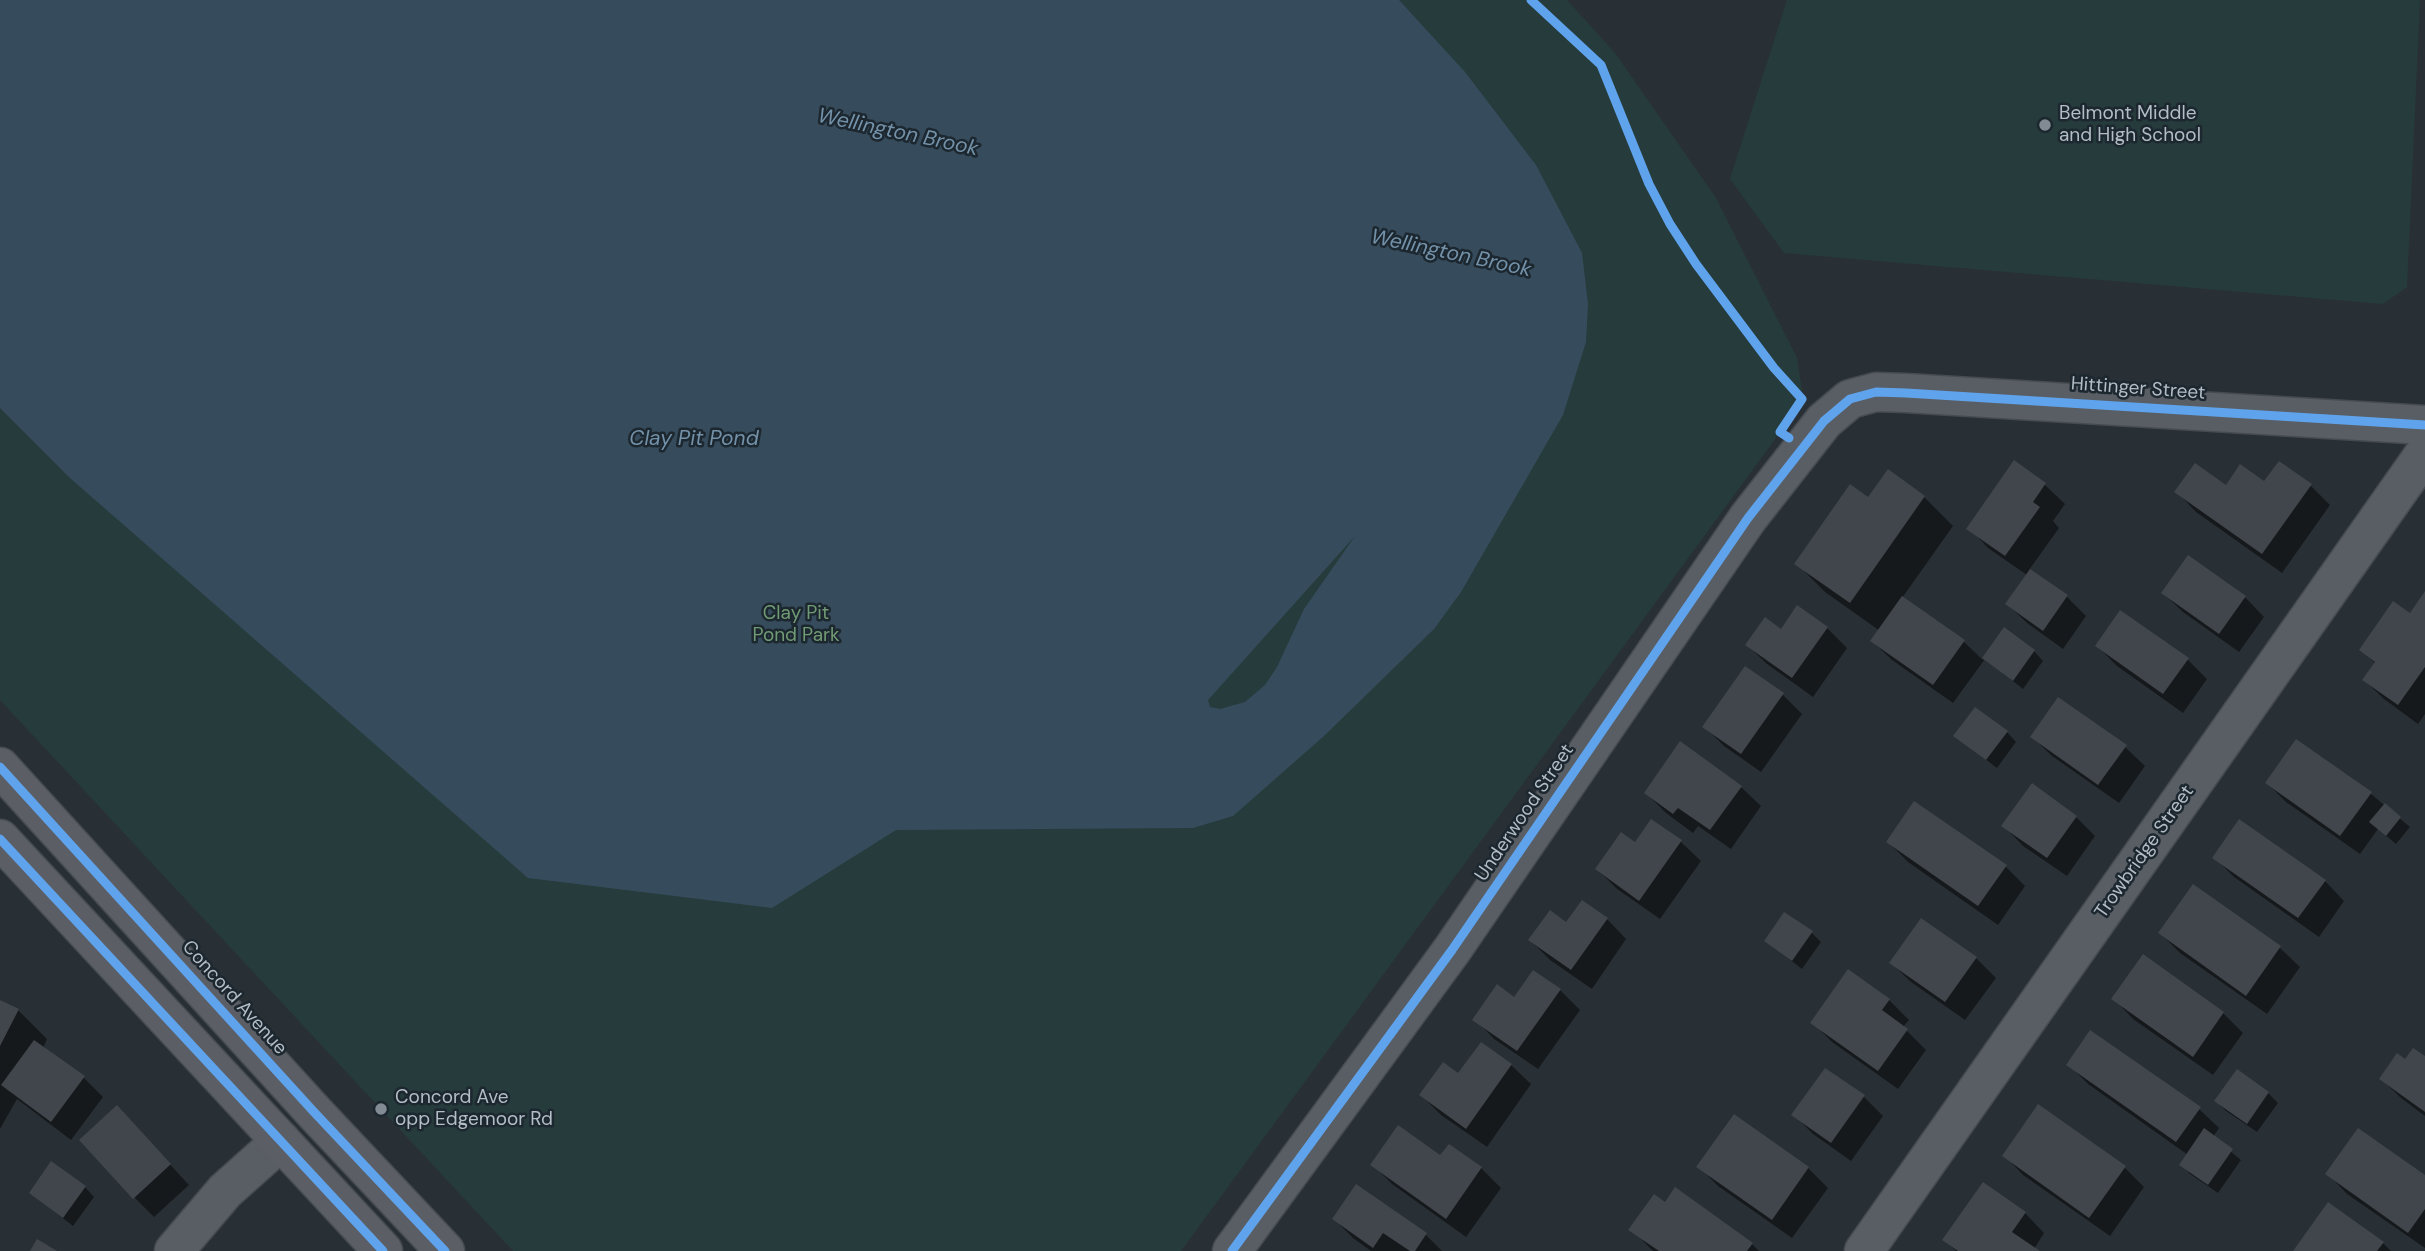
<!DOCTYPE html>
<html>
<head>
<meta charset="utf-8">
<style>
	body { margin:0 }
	canvas { display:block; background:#282f35 }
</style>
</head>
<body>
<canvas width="2425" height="1251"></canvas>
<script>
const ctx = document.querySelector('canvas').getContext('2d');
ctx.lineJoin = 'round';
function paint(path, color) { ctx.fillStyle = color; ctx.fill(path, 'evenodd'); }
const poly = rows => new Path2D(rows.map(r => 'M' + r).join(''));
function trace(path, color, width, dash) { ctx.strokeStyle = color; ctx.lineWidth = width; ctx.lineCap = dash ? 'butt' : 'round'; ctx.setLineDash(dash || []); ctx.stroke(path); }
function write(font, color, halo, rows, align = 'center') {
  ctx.font = font + ' "DM Sans",sans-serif'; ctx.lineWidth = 5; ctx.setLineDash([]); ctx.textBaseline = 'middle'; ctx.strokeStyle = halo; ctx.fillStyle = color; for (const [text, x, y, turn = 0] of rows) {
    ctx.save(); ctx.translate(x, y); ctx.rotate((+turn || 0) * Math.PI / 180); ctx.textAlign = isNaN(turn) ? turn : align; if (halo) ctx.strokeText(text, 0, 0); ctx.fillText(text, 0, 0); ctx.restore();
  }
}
paint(poly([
	[0,0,1567,0,1615,53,1716,198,1797,358,1802,390,1795,412,1181,1251,513,1251,0,700],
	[1787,0,2420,0,2407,287,2383,304,1784,253,1730,179]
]), '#263b3b');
paint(poly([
	[0,0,1399,0,1465,72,1536,165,1582,253,1588,304,1586,342,1563,415,1461,592,1434,629,1324,736,1233,816,1193,828,896,830,772,908,528,878,70,478,0,408],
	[1355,536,1304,609,1277,667,1265,685,1245,702,1220,709,1210,707,1208,700]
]), '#364c5c');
paint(poly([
	[2015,463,2045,485,2065,504,2053,521,2059,528,2029,570,2067,597,2086,616,2063,649,2027,623,2007,604,2027,575,1988,548,1969,528],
	[2264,483,2311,486,2330,505,2282,573,2196,512,2177,492],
	[1924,497,1953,526,1902,598,1964,642,1983,660,2005,630,2034,651,2043,661,2023,689,1985,659,1953,703,1892,660,1872,641,1880,631,1825,592,1796,563,1868,499],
	[2163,593,2245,597,2264,617,2239,652,2183,612],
	[2425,594,2425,714,2418,724,2384,699,2364,680,2376,664,2361,650,2410,615],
	[1798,607,1827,628,1847,648,1813,697,1767,664,1747,645,1781,631],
	[2097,646,2187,659,2207,679,2183,713,2117,666],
	[1783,695,1802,714,1761,772,1724,746,1705,727],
	[2007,732,2016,742,1997,768,1955,736],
	[2032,737,2125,747,2145,766,2119,803,2052,756],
	[2267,783,2370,793,2410,827,2396,844,2378,829,2360,854,2286,802],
	[1741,787,1761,806,1731,849,1698,826,1693,833,1666,813,1646,793],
	[2076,817,2095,836,2067,876,2023,846,2004,826],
	[1651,821,1681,842,1701,861,1660,919,1617,889,1597,869,1635,844],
	[1888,842,2006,867,2025,886,1998,925,1908,862],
	[2214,857,2325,881,2344,901,2319,937,2234,877],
	[2193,887,2280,948,2300,967,2267,1014,2180,953,2160,933],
	[1607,919,1626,939,1592,989,1550,960,1530,940,1567,924],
	[1811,932,1821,942,1802,969,1766,941],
	[2144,957,2223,1013,2243,1033,2213,1075,2133,1019,2114,999],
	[1976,958,1996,978,1965,1020,1911,982,1891,963],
	[1848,971,1889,1000,1909,1020,1903,1027,1926,1050,1898,1089,1832,1042,1813,1023],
	[1534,972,1560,990,1580,1010,1538,1069,1494,1039,1475,1019,1514,999],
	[0,1001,18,1010,47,1039,43,1048,83,1077,103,1097,71,1140,17,1099,0,1129],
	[2425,1059,2425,1116,2401,1098,2381,1079],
	[2068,1064,2199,1109,2219,1128,2213,1137,2241,1160,2218,1193,2190,1174,2181,1164,2188,1155,2088,1084],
	[1511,1065,1531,1084,1487,1147,1441,1115,1421,1095,1459,1075],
	[2237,1072,2268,1093,2278,1103,2257,1132,2226,1111,2216,1101],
	[1864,1097,1883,1116,1851,1161,1813,1134,1794,1115],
	[117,1107,189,1185,154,1217,134,1197],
	[2004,1155,2124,1167,2144,1187,2110,1236,2023,1175],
	[1441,1158,1481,1168,1501,1188,1466,1237,1392,1184,1372,1164],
	[1699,1167,1808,1168,1828,1188,1792,1238,1718,1186],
	[2328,1174,2425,1178,2425,1248,2347,1194],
	[1357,1186,1426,1235,1442,1251,1371,1251,1353,1238,1334,1219],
	[85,1187,94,1197,73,1226,31,1193],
	[1665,1205,1752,1244,1759,1251,1653,1251,1631,1229],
	[2025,1213,2044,1233,2034,1249,2037,1251,1956,1251,1945,1240],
	[2383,1243,2391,1251,2295,1251]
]), '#0007');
paint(poly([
	[2014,460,2046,483,2033,502,2040,507,2005,556,1966,529],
	[2279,461,2312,484,2262,554,2174,492,2195,463,2226,485,2240,464,2264,481],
	[1888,469,1925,496,1850,603,1794,564,1850,484,1868,497],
	[2188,555,2246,596,2219,634,2161,593],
	[2030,569,2068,595,2043,631,2005,604],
	[2425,591,2425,667,2398,705,2362,680,2375,662,2359,650,2393,601,2410,613],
	[1902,596,1965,640,1933,685,1870,641],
	[1797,605,1828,627,1792,678,1745,645,1765,617,1781,629],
	[2120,610,2189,658,2163,694,2095,646],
	[2004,627,2035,650,2013,681,1982,658],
	[1745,666,1784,693,1741,754,1702,727],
	[2058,697,2127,745,2098,785,2030,737],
	[1975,707,2008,731,1986,760,1953,736],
	[2296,739,2372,792,2340,836,2265,783],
	[1680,741,1742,786,1710,830,1678,808,1673,814,1644,793],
	[2032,783,2077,816,2047,858,2001,826],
	[1914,801,2007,865,1978,906,1886,842],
	[2385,803,2401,817,2386,836,2369,822],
	[1651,819,1682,840,1639,901,1595,869,1621,832,1635,842],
	[2239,819,2326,880,2298,918,2212,858],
	[2193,884,2281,946,2246,996,2158,933],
	[1582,900,1608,918,1571,970,1528,940,1550,910,1566,922],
	[1784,912,1813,931,1792,961,1764,941],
	[1921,918,1977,957,1945,1002,1889,963],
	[2143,954,2224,1012,2193,1057,2111,999],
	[1848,969,1890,999,1882,1010,1908,1029,1878,1071,1810,1023],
	[1533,970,1561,989,1517,1051,1472,1020,1497,984,1514,997],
	[0,1000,19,1009,0,1046],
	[2090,1030,2201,1107,2176,1142,2066,1065],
	[34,1040,85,1076,51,1122,1,1085],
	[1481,1042,1512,1064,1466,1129,1419,1095,1443,1062,1458,1073],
	[2413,1048,2425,1056,2425,1112,2379,1079,2397,1053,2405,1059],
	[1825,1068,1865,1095,1831,1143,1791,1115],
	[2237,1069,2269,1092,2247,1124,2214,1101],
	[2038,1104,2126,1166,2089,1218,2002,1156],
	[117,1105,171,1164,133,1199,79,1140],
	[1734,1114,1809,1167,1772,1220,1696,1167],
	[1398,1125,1440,1155,1449,1144,1482,1167,1446,1219,1370,1165],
	[2204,1128,2233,1149,2208,1185,2179,1165],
	[2358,1128,2425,1175,2425,1209,2408,1233,2325,1174],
	[51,1161,86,1186,63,1218,29,1193],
	[1983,1182,2026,1212,2012,1232,2040,1251,1958,1251,1942,1240],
	[1356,1184,1427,1233,1415,1251,1410,1251,1383,1233,1373,1248,1332,1219],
	[1675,1187,1753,1243,1747,1251,1659,1251,1628,1230,1654,1194,1665,1202],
	[2328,1202,2384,1242,2377,1251,2293,1251],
	[37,1239,57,1251,30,1251]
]), '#40464b');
const street = poly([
	[174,1251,225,1191,281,1141],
	[1232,1251,1452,950,1748,518,1824,421,1850,399,1876,392,1906,393,2425,425],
	[1864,1251,2425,453]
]);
const primary = poly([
	[0,767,314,1112,445,1251],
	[0,839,383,1251]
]);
trace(street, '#464b50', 41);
trace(primary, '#464c52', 41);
trace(street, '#585e63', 38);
trace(primary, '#5b5f65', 38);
trace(poly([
	[1531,0,1601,65,1649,184,1670,224,1696,264,1774,368,1802,399,1780,432,1789,438],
	[0,767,314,1112,445,1251],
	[0,839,383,1251],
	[1232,1251,1452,950,1748,518,1824,421,1850,399,1876,392,1906,393,2425,425]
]), '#60a3ed', 9);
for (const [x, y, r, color] of [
	[2045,125,7,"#828b93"],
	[381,1109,7,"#828b93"]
]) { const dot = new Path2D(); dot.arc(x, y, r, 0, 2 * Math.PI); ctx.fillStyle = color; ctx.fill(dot); trace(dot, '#1c272f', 2.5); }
write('19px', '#b2bdc6', '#1c272f', [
	["Belmont Middle",2059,114],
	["and High School",2059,136],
	["Concord Ave",395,1098],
	["opp Edgemoor Rd",395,1120]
], 'left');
write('19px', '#b2bdc6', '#1c272f', [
	["Hittinger Street",2138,389,4],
	["Underwood Street",1525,813,-56],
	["Trowbridge Street",2145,852,-55],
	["Concord Avenue",234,998,48]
]);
write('19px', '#719b74', '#1c272f', [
	["Clay Pit",796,614],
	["Pond Park",796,636]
]);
write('italic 21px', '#7392a9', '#1c272f', [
	["Wellington Brook",898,133,12],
	["Wellington Brook",1451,254,12],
	["Clay Pit Pond",694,439]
]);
</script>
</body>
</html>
